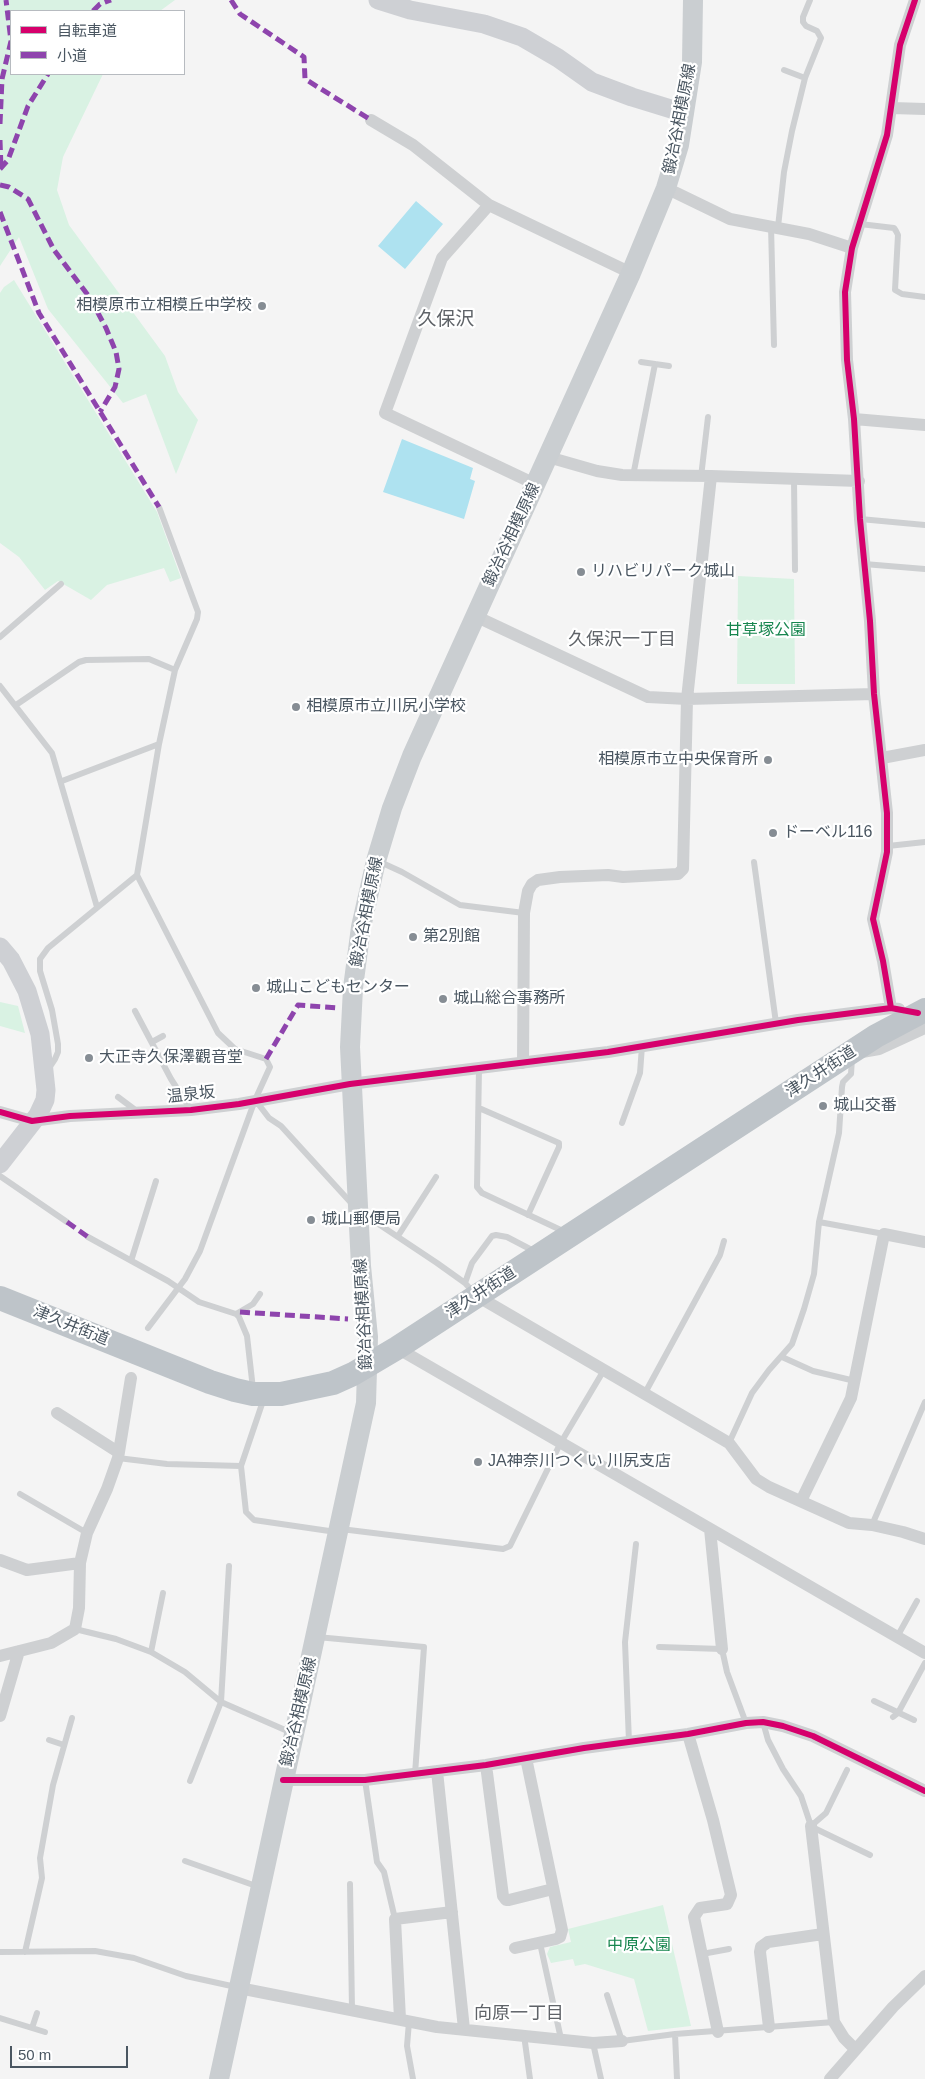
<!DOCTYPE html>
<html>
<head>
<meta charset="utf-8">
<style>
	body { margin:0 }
	#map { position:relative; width:925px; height:2079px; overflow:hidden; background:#f4f4f4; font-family:Arial,"Noto Sans JP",sans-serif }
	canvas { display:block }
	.legend { position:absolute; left:10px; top:10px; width:175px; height:65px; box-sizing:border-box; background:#fff; border:1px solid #b7bbc0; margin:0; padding:6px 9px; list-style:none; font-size:15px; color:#4a5661 }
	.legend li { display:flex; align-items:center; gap:10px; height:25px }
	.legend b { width:25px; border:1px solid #b7bbc0 }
	.scale { position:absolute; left:10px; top:2046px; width:118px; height:22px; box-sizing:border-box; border:2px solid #4a5661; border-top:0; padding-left:6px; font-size:15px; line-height:18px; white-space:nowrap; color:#4a5661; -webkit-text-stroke:4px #fff; paint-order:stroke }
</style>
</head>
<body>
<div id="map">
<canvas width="925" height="2079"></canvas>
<ul class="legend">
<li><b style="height:6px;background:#d6006c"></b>自転車道</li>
<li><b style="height:6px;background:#8e44ad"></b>小道</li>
</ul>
<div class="scale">50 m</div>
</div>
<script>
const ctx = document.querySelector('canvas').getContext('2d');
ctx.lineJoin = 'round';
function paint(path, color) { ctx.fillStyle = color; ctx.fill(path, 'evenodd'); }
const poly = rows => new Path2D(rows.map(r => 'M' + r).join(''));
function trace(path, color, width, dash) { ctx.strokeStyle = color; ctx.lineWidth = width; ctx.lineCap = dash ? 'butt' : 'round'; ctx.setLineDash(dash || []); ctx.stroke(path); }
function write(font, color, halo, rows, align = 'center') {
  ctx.font = font + ' Arial,"Noto Sans JP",sans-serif'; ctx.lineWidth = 4.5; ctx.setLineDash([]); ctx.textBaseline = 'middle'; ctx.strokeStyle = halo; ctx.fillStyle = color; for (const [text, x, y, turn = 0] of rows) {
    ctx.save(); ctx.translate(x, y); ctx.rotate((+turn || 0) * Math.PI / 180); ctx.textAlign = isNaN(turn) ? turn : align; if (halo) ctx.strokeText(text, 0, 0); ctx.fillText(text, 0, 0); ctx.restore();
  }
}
paint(poly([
	[0,0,175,0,160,11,11,11,11,74,103,74,63,157,57,190,69,225,165,356,178,392,198,420,176,474,146,394,123,403,48,309,19,237,0,266],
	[14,280,157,512,181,578,170,582,164,568,107,585,91,600,58,581,45,590,19,557,0,543,0,293,4,287],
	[738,576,794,579,795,684,737,684],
	[0,1002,18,1006,25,1033,0,1026],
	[663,1905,691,2026,648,2031,634,1979,585,1964,575,1966,573,1959,551,1963,547,1954,550,1947,571,1942,568,1929]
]), '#d9f2e3');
paint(poly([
	[416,201,443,224,405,269,378,246],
	[402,439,473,468,470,479,475,481,464,519,383,492]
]), '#aee2f0');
trace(poly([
	[784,70,805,78],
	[860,224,894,228,896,231,898,235,895,290,902,294,925,297],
	[771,226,774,345],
	[778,227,784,172,792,131,805,78,821,38,817,31,806,26,803,22,803,17,810,0],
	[641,362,669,366],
	[633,476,655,364],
	[701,477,708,417],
	[794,479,795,570],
	[860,519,925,525],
	[864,564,925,569],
	[0,637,61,584],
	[0,686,52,753,97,907],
	[16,705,79,662,86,660,149,659,175,670],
	[62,781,159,744],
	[888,846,925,842],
	[378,861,402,872,460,905,524,913],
	[754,862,776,1023],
	[135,1011,171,1079,191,1110],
	[152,1042,163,1036],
	[479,1068,477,1187,482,1193,565,1232],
	[47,1071,55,1059,58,1052,58,1044,52,1010,40,971,40,959,48,948,137,875],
	[118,1097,138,1112],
	[256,1101,269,1118,281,1126,353,1205],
	[479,1108,559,1143,559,1147,528,1215],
	[622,1123,640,1073,642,1046],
	[0,1176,67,1222],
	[362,1213,437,1263,465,1283,474,1293],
	[819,1222,884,1234],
	[398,1236,436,1177],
	[88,1237,168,1281,199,1302,236,1314,239,1317,247,1336,253,1389],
	[131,1261,156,1181],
	[465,1283,472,1263,492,1236,496,1235,507,1237,530,1249],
	[236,1314,253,1304,260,1294],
	[148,1328,185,1279,200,1251,255,1100,270,1067,266,1059,235,1049,218,1033,137,875,159,744,175,670,197,619,198,612,159,507],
	[782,1357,813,1371,855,1381],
	[645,1393,720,1255,724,1241],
	[264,1398,241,1466,246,1512,254,1520,336,1532],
	[729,1443,752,1393,769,1370,792,1344,804,1309,814,1274,819,1222,839,1133,842,1087,843,1082,851,1074,852,1058],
	[118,1458,167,1464,241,1466],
	[20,1494,87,1533],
	[872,1525,925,1402],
	[341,1529,503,1549,510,1546,560,1444,604,1370],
	[75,1629,116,1639,151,1652,185,1672,221,1702,292,1733],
	[317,1637,424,1647,415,1774],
	[897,1637,917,1601],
	[659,1647,722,1649,727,1672,746,1723],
	[151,1652,163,1593],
	[874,1701,914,1720],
	[893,1717,898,1713,925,1663],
	[763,1722,768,1740,783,1769,801,1796,811,1826],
	[49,1740,64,1745],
	[629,1742,625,1642,636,1544],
	[365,1780,377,1862,384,1872,395,1919],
	[190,1781,221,1702,229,1566],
	[811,1826,826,1813,847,1770],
	[812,1827,870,1855],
	[185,1861,259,1887],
	[350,1884,352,2010],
	[540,1943,561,2039],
	[0,1952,95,1951,134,1958,186,1976,236,1987],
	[25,1952,42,1878,40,1858,53,1785,72,1718],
	[702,1954,729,1949],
	[607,1995,622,2041,675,2034,834,2022],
	[0,2018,45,2032],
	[409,2022,407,2046,413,2079],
	[32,2028,37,2013],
	[675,2034,677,2079],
	[524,2035,530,2079],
	[593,2043,601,2079]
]), '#ced0d2', 6);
trace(poly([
	[892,108,925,109],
	[371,120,413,145,489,205],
	[666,188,730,219,809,234,852,248],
	[854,419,925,425],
	[548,457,597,471,622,475,711,476],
	[535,484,385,413,442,258,489,205,631,273],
	[475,616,648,697,687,699,874,694],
	[882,758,925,750],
	[891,1008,883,961,873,919,887,852,887,813,874,694,870,621,860,519,854,419,847,360,845,292,852,248,887,135,900,45,915,0],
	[862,1052,879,1049,925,1028],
	[523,1063,524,913,528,891,532,884,538,880,560,877,608,875,623,877,678,874,683,869,687,699,711,476,859,481],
	[0,1112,32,1121,70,1116,191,1110,239,1104,350,1084,608,1052,798,1020,891,1008,899,1009],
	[477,1296,729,1443,756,1479,769,1487,849,1523,872,1525,903,1532,925,1539],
	[397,1348,925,1653],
	[57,1413,118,1452],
	[801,1501,851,1398,884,1234,925,1242],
	[710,1529,722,1649],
	[0,1560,27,1570,80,1563],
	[0,1656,51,1643,75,1629,79,1608,80,1563,84,1546,87,1533,107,1489,118,1458,131,1378],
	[0,1716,19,1651],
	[688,1734,713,1820,731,1895,727,1904,700,1908,694,1917,718,2032],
	[486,1765,503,1896,506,1900,509,1900,553,1889],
	[437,1771,464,2029],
	[283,1780,365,1780,486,1765,584,1748,688,1734,746,1723,763,1722,783,1726,813,1736,925,1791],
	[811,1826,834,2022,844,2038,855,2049],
	[515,1948,556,1939,560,1937,562,1930,526,1758],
	[239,1988,437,2027,593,2043,622,2041],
	[400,2019,395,1919,452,1912],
	[769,2027,760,1952,761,1947,768,1942,823,1934],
	[830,2079,893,2007,925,1976]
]), '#ced0d2', 12);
trace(poly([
	[378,0,410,10,484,24,522,37,558,58,592,82,632,97,684,113],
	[0,947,11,960,27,991,40,1034,46,1090,45,1100,38,1115,0,1164]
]), '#ced0d4', 19);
trace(poly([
	[219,2079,366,1403,368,1337,361,1266,350,1047,353,988,361,927,376,861,392,808,412,756,631,273,666,188,679,145,692,62,693,0]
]), '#caced1', 20);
trace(poly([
	[0,1298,210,1382,235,1390,253,1394,281,1394,333,1383,353,1374,397,1348,876,1036,925,1010]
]), '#bec4c9', 24);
trace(poly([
	[231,0,240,14,304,57,305,79,371,120],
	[93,11,100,4,111,0],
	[0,124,2,79,11,41,6,0],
	[0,140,1,168],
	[0,169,8,160,28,106,48,74],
	[0,185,9,187,28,199,54,250,90,298,106,328,116,352,119,369,115,387,100,412],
	[0,212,39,313,159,507],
	[266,1059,298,1005,339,1008],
	[67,1222,88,1237],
	[240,1312,348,1319]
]), '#8e44ad', 5, [10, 5]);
trace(poly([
	[891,1008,883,961,873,919,887,852,887,813,874,694,870,621,860,519,854,419,847,360,845,292,852,248,887,135,900,45,915,0],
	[0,1112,32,1121,70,1116,191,1110,239,1104,350,1084,608,1052,798,1020,891,1008,918,1013],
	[283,1780,365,1780,486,1765,584,1748,688,1734,746,1723,763,1722,783,1726,813,1736,925,1791]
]), '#d6006c', 6);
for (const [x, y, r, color] of [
	[262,306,5,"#868d94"],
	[581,572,5,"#868d94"],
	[296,707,5,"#868d94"],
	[768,760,5,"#868d94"],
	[773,833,5,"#868d94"],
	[413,937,5,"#868d94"],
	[256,988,5,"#868d94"],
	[443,999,5,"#868d94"],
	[89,1058,5,"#868d94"],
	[823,1106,5,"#868d94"],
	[311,1220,5,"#868d94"],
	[478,1462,5,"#868d94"]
]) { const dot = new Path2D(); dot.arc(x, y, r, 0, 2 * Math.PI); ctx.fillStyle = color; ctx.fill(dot); trace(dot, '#fff', 2); }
write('16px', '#4a5661', '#fff', [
	["鍛冶谷相模原線",680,119,-79],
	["鍛冶谷相模原線",512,535,-65],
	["鍛冶谷相模原線",367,912,-79],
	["津久井街道",821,1072,-33],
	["温泉坂",191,1095,-6],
	["津久井街道",481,1293,-33],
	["鍛冶谷相模原線",364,1314,-93],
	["津久井街道",71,1326,22],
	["鍛冶谷相模原線",299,1712,-77]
]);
write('16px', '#4a5661', '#fff', [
	["相模原市立相模丘中学校",252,306,"right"],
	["リハビリパーク城山",591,572],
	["相模原市立川尻小学校",306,707],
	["相模原市立中央保育所",758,760,"right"],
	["ドーベル116",783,833],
	["第2別館",423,937],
	["城山こどもセンター",266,988],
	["城山総合事務所",453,999],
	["大正寺久保澤觀音堂",99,1058],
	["城山交番",833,1106],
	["城山郵便局",321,1220],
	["JA神奈川つくい 川尻支店",488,1462]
], 'left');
write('16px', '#17864f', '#fff', [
	["甘草塚公園",766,631],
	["中原公園",639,1946]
]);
write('18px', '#5f6368', '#fff', [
	["久保沢一丁目",622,640],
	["向原一丁目",519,2014]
]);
write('19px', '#5f6368', '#fff', [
	["久保沢",446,320]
]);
</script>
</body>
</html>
